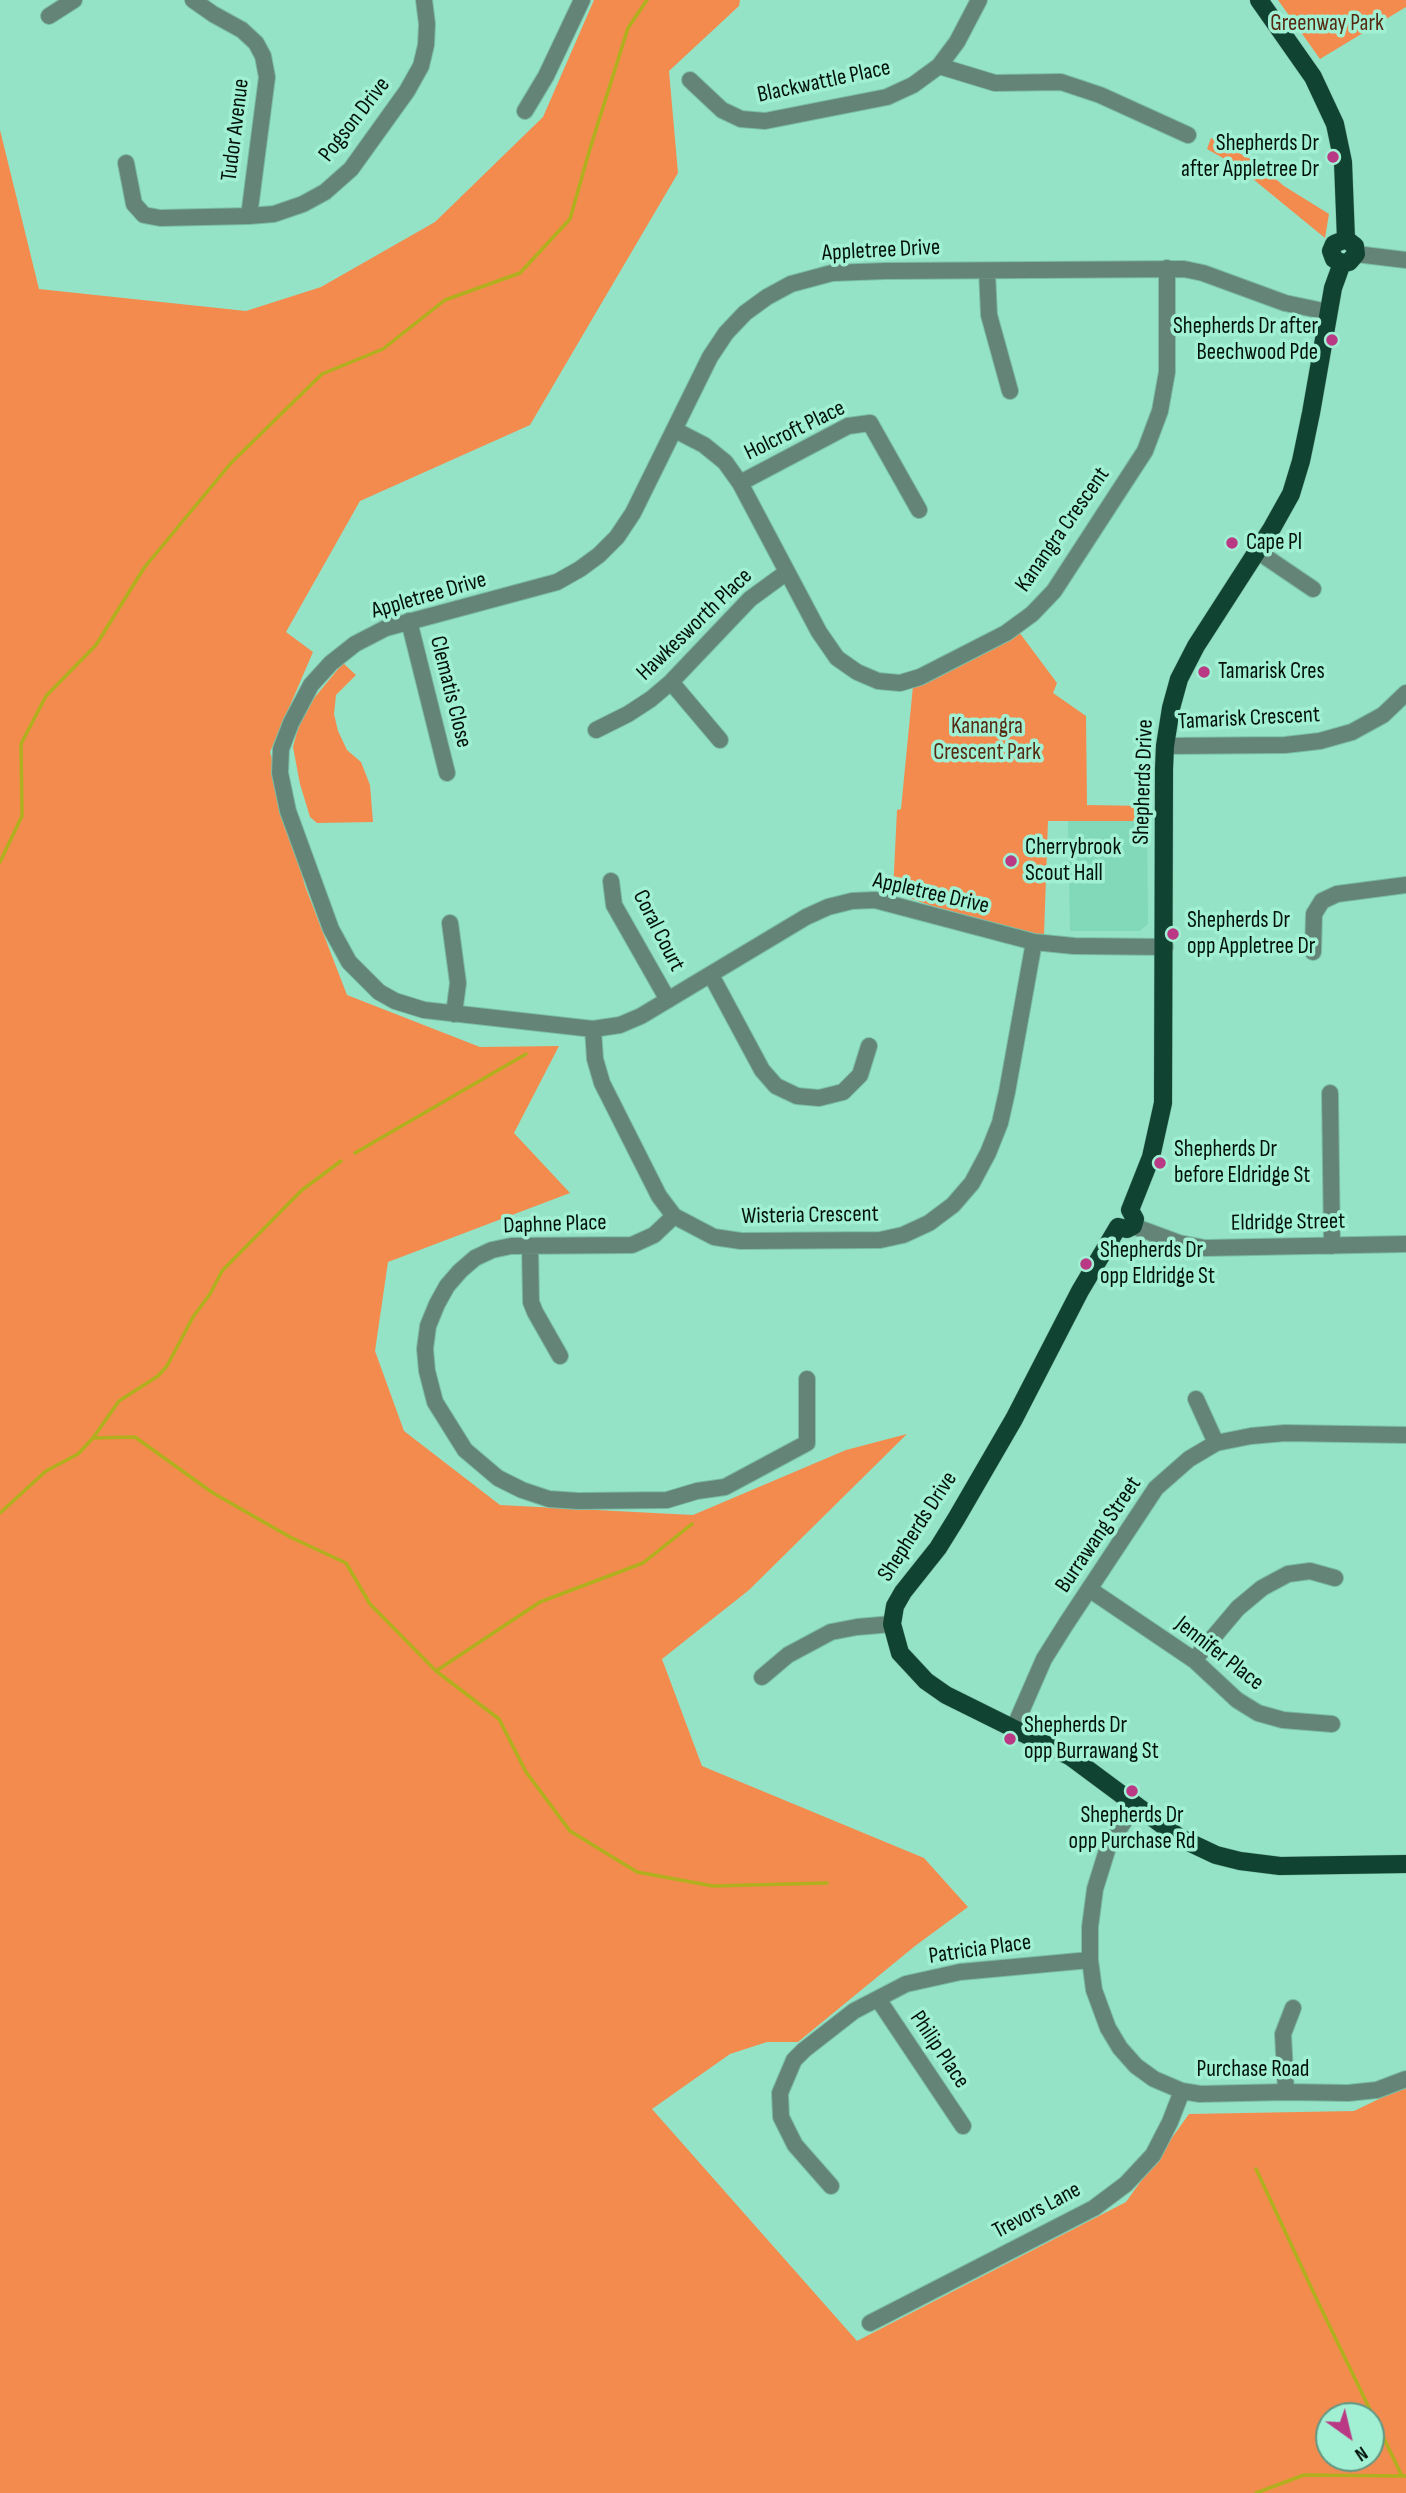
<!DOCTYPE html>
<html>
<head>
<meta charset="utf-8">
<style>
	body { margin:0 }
	#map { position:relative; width:1406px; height:2493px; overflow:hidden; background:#95e3c6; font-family:"Sofia Sans Condensed",sans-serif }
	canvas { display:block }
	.north { position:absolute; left:1315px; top:2402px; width:70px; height:70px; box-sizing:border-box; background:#a2f0d3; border:2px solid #619783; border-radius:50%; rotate:146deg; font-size:19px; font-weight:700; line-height:28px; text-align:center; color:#00120b }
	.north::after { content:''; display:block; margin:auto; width:24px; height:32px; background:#b93984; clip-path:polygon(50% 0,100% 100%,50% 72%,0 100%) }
</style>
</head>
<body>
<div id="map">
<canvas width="1406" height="2493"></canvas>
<div class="north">N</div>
</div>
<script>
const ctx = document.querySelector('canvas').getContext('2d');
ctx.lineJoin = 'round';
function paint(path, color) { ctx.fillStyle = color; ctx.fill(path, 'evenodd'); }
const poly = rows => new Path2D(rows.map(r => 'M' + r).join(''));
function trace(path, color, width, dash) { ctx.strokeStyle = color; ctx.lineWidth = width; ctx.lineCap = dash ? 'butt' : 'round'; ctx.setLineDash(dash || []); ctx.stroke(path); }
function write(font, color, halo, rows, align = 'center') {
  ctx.font = font + ' "Sofia Sans Condensed",sans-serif'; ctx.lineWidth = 7; ctx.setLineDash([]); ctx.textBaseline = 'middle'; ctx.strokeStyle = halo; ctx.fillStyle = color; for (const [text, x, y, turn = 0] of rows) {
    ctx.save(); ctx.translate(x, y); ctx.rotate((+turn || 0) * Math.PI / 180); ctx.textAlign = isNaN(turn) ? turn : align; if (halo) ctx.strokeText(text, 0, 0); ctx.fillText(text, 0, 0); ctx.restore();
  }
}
paint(poly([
	[1068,821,1147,821,1148,924,1140,931,1070,931]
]), '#81d9b9');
paint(poly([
	[594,0,740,0,739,6,669,71,678,173,530,425,360,501,286,632,313,652,270,752,305,886,347,995,480,1047,559,1046,514,1133,570,1193,388,1262,375,1351,404,1431,500,1505,693,1515,846,1450,907,1434,749,1590,662,1659,702,1766,924,1858,968,1907,915,1946,798,2042,767,2042,730,2054,652,2109,857,2341,1126,2202,1189,2114,1354,2111,1406,2086,1406,2493,0,2493,0,130,39,289,246,311,321,287,435,222,543,117],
	[1329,2416,1371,2416,1371,2458,1329,2458],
	[1278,0,1406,0,1406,7,1320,59],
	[1211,138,1254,161,1284,186,1329,214,1325,238,1237,166,1207,149],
	[1019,632,1057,683,1053,693,1086,716,1087,805,1147,806,1147,821,1048,821,1044,935,1037,935,932,906,893,892,897,810,901,809,913,686],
	[343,663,356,675,336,695,334,714,338,731,347,750,361,762,370,785,373,822,317,823,310,817,300,784,293,747,300,721,315,697]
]), '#f38b4f');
trace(poly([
	[0,862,22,816,21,744,46,696,96,645,144,568,231,463,322,374,383,349,445,300,520,273,570,219,589,152,628,28,647,0],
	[355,1153,526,1054],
	[93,1438,135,1437,213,1493,290,1537,346,1563,370,1604,436,1671,499,1719,526,1772,570,1831,637,1872,713,1886,827,1883],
	[0,1513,46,1471,78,1454,93,1438,119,1401,158,1376,167,1366,193,1317,210,1294,222,1271,302,1190,341,1161],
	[436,1671,540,1602,643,1563,692,1524],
	[1256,2169,1318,2302,1402,2476],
	[1256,2493,1304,2475,1406,2476]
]), '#b1af1d', 3.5);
const minor = poly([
	[193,0,213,14,242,30,256,43,263,56,267,77,249,216],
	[49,16,74,0],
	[939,66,995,83,1061,82,1100,95,1188,135],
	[690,80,722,110,741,119,765,121,887,97,913,85,939,66,957,42,979,0],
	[525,111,546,76,582,0],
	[126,163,134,204,144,215,160,218,249,216,274,214,303,204,325,192,351,169,407,91,421,66,426,45,427,24,424,0],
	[1356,254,1406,260],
	[987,271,989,315,1010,391],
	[675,430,704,445,725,462,740,483,819,632,837,658,857,672,878,681,900,683,920,677,1006,633,1032,614,1054,591,1145,451,1160,411,1167,372,1167,268],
	[740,483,848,426,870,423,919,510],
	[1257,551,1313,589],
	[409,621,447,773],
	[671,682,720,740],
	[596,730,628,714,651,699,671,682,750,599,787,572],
	[1165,746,1285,745,1320,741,1352,732,1383,715,1406,693],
	[611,881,614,905,668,1000],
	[450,923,458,983,454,1014],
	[1165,947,1074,946,1034,942,875,900,852,901,828,907,806,917,641,1016,620,1025,593,1029,424,1010,395,1001,379,992,349,962,331,929,288,811,280,773,281,749,291,723,311,685,331,663,355,644,386,628,557,582,580,569,599,555,617,537,633,513,710,357,726,333,745,313,767,297,791,284,832,273,885,271,1184,269,1203,273,1285,303,1328,312],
	[1313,952,1314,914,1322,901,1337,894,1406,885],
	[711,975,762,1070,776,1086,797,1096,819,1098,843,1092,860,1075,869,1046],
	[593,1029,595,1059,602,1083,659,1196,674,1216,714,1237,741,1241,880,1240,903,1235,929,1223,953,1205,972,1183,988,1153,1000,1123,1007,1092,1034,942],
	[1330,1093,1332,1246],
	[674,1216,654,1235,632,1245,511,1246,492,1250,475,1258,460,1271,447,1286,437,1304,428,1326,425,1349,427,1371,435,1402,465,1450,498,1478,522,1490,549,1499,578,1501,667,1500,697,1491,725,1487,807,1443,807,1379],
	[1133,1226,1179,1243,1205,1248,1406,1244],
	[530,1246,531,1302,535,1312,560,1356],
	[1196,1399,1216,1443],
	[1089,1589,1194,1660,1237,1700,1258,1713,1283,1720,1332,1724],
	[1194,1660,1238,1608,1262,1588,1288,1574,1310,1571,1335,1578],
	[762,1677,788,1655,831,1632,857,1627,892,1624],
	[1013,1730,1044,1659,1066,1624,1156,1488,1189,1459,1216,1443,1251,1436,1285,1433,1406,1435],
	[1135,1805,1109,1844,1095,1889,1090,1927,1090,1960,1094,1990,1108,2028,1120,2048,1136,2066,1154,2079,1182,2091,1200,2094,1286,2092,1348,2093,1377,2090,1406,2079],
	[878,1999,963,2126],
	[1286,2092,1283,2034,1293,2008],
	[831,2186,795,2145,781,2117,780,2093,794,2060,804,2050,854,2011,906,1984,960,1972,1090,1960],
	[870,2323,1094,2208,1126,2184,1153,2155,1170,2122,1182,2091]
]);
const major = poly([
	[1259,0,1313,77,1335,124,1343,162,1346,239],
	[1342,263,1349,262,1356,254,1355,246,1346,239],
	[1342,263,1334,259,1331,251,1334,244,1346,239],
	[1130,1210,1151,1157,1163,1103,1164,769,1165,746,1171,708,1179,679,1196,646,1272,528,1291,494,1301,461,1311,413,1333,288,1342,263],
	[1118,1227,1080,1291,1014,1419,956,1519,938,1548,903,1592,895,1606,892,1624,900,1653,926,1681,946,1695,1071,1757,1180,1838,1216,1855,1240,1861,1280,1866,1406,1864],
	[1118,1227,1127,1229,1133,1226,1135,1219,1130,1210]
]);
trace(minor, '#7abda4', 18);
trace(major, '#7abda4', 19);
trace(minor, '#658478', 16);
trace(major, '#114333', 18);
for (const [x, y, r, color] of [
	[1333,157,7,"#b93984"],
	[1332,340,7,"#b93984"],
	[1232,543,7,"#b93984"],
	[1204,672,7,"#b93984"],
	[1011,861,7,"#b93984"],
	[1173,934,7,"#b93984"],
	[1160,1163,7,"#b93984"],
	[1086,1264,7,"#b93984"],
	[1010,1739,7,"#b93984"],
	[1132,1791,7,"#b93984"]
]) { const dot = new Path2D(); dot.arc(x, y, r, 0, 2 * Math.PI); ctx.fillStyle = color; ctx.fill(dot); trace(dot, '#a2f0d3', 2.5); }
write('23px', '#552a12', '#a2f0d3', [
	["Greenway Park",1327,24],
	["Kanangra",987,727],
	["Crescent Park",987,753]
]);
write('23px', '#00120b', '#a2f0d3', [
	["Blackwattle Place",824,82,-12],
	["Pogson Drive",355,120,-52],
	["Tudor Avenue",236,130,-83],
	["Appletree Drive",881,251,-3],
	["Holcroft Place",795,431,-26],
	["Kanangra Crescent",1063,530,-55],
	["Appletree Drive",429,596,-16],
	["Hawkesworth Place",695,625,-44],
	["Clematis Close",450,692,76],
	["Tamarisk Crescent",1249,719,-3],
	["Shepherds Drive",1144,782,-88],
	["Appletree Drive",931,894,13],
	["Coral Court",658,931,63],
	["Wisteria Crescent",810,1216,-1],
	["Eldridge Street",1288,1223,-1],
	["Daphne Place",555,1225,-2],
	["Shepherds Drive",918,1527,-57],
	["Burrawang Street",1099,1535,-56],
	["Jennifer Place",1219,1654,38],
	["Patricia Place",980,1950,-8],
	["Philip Place",939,2050,56],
	["Purchase Road",1253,2070],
	["Trevors Lane",1037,2211,-28]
]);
write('23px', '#00120b', '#a2f0d3', [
	["Shepherds Dr",1319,144,"right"],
	["after Appletree Dr",1319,170,"right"],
	["Shepherds Dr after",1318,327,"right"],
	["Beechwood Pde",1318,353,"right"],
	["Cape Pl",1246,543],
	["Tamarisk Cres",1218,672],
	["Cherrybrook",1025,848],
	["Scout Hall",1025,874],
	["Shepherds Dr",1187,921],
	["opp Appletree Dr",1187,947],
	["Shepherds Dr",1174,1150],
	["before Eldridge St",1174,1176],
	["Shepherds Dr",1100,1251],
	["opp Eldridge St",1100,1277],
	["Shepherds Dr",1024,1726],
	["opp Burrawang St",1024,1752],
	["Shepherds Dr",1132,1816,"center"],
	["opp Purchase Rd",1132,1842,"center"]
], 'left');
</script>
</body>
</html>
